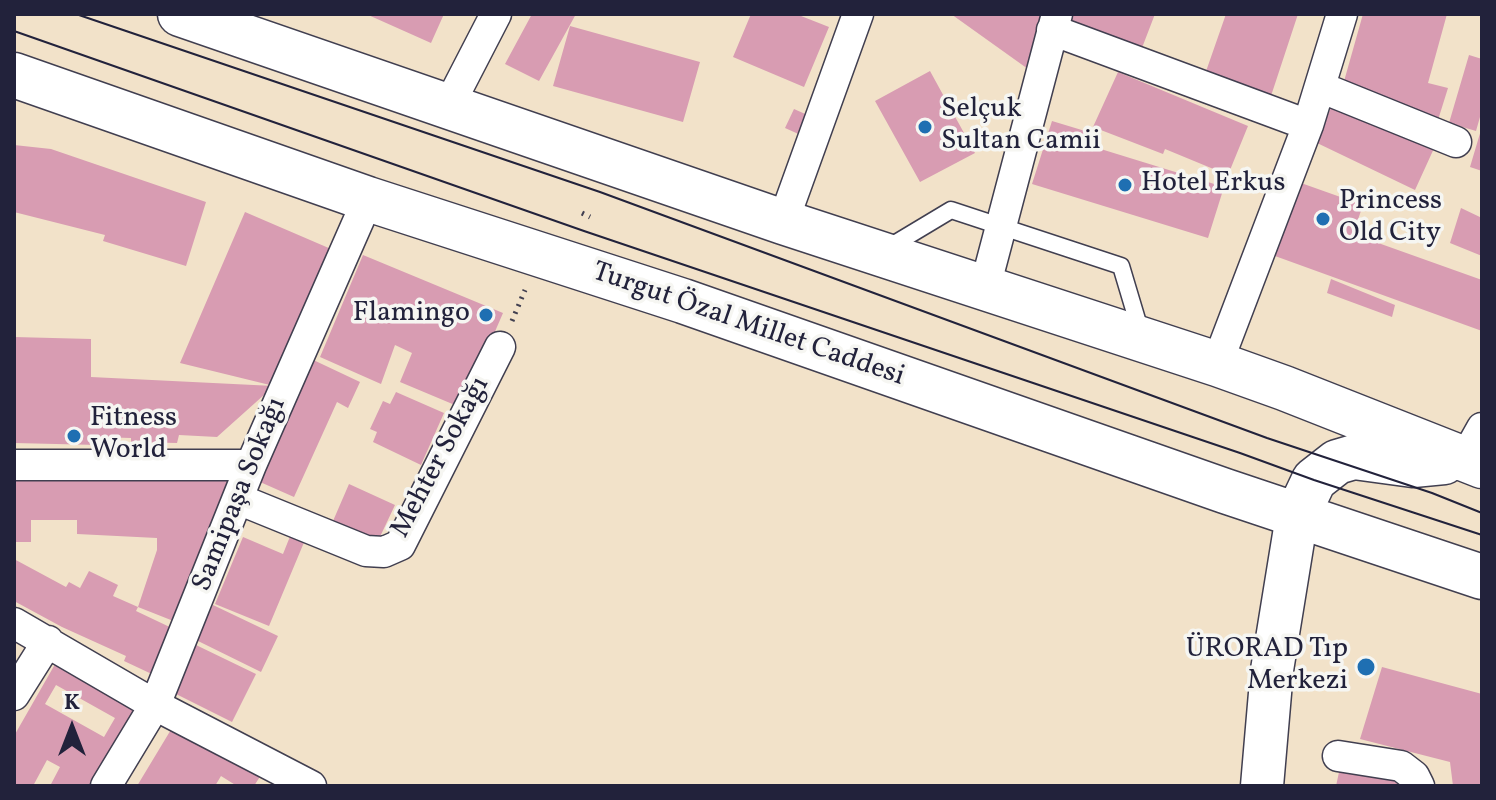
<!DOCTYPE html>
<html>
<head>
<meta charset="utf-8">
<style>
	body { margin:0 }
	#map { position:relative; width:1496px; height:800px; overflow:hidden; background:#f2e2c9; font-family:Vollkorn,serif }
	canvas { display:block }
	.frame { position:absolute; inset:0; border:16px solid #22223b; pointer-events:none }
	.north { position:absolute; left:32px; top:688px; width:80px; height:80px; -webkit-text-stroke:6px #f6f6f2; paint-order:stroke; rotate:0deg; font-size:22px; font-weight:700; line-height:32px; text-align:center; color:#22223b }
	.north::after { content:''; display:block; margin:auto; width:28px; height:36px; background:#22223b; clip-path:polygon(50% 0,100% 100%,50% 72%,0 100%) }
</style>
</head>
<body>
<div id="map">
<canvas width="1496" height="800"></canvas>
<div class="frame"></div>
<div class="north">K</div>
</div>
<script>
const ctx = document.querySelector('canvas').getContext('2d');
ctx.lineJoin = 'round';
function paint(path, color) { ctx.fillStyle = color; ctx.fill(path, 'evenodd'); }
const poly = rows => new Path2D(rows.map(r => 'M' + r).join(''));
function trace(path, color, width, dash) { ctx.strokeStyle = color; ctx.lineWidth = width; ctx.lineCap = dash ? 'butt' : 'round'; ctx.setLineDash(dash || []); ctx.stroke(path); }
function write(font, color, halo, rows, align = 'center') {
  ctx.font = font + ' Vollkorn,serif'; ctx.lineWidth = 7; ctx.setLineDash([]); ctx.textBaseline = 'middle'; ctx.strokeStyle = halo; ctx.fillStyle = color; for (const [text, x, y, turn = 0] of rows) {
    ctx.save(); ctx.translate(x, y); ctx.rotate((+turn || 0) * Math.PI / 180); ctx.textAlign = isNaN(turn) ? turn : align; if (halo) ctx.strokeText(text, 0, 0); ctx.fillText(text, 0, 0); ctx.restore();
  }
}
paint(poly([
	[366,14,444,14,431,43],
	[532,14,576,14,539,81,505,64],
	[751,14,796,14,829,27,804,87,733,57],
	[951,14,1048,14,1028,69],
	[1070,14,1155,14,1140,53,1066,24],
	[1226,14,1298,14,1269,102,1203,80],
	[1363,14,1447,14,1428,83,1448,88,1438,120,1341,92],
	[570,26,700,62,683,122,553,86],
	[1469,55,1482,59,1482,110,1476,131,1449,123],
	[930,71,975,153,920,182,875,101],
	[1118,72,1248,126,1228,175,1165,149,1163,154,1093,127],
	[1336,97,1436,144,1415,190,1315,142],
	[794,109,812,117,803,136,785,128],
	[1052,121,1095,134,1091,146,1224,187,1208,238,1032,184],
	[1481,130,1482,130,1482,171,1470,167],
	[14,145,51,149,206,202,186,266,103,241,105,235,14,212],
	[1301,183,1363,205,1353,234,1482,280,1482,331,1275,256],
	[1461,208,1482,218,1482,256,1450,243],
	[245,212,331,249,274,386,180,363],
	[363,255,503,313,462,408,400,382,412,353,395,345,381,384,320,357],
	[1331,279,1395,305,1392,317,1327,293],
	[14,337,91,339,91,377,274,386,217,437,179,435,177,443,131,442,131,438,98,437,98,445,14,443],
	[307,357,360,382,348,408,337,402,294,497,251,478],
	[396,392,444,413,421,465,373,442,377,432,370,429,383,401,390,404],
	[14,476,232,481,181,624,138,607,157,550,157,538,77,534,77,520,31,520,31,542,14,542],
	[349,484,395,505,378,541,333,521],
	[291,534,305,540,269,626,215,604,243,537,283,554],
	[14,559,66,587,69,582,80,588,89,571,118,585,113,596,138,607,136,611,176,630,156,676,124,661,126,656,62,627,14,601],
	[213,605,278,636,261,672,196,640],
	[196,645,256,674,232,722,172,692],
	[58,659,141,704,95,786,50,786,60,767,47,760,33,786,14,786,14,736],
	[56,685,115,718,104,737,45,704],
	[1382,667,1482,694,1482,786,1453,786,1450,762,1360,739],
	[175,723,261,775,254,786,237,786,221,776,215,786,137,786],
	[1341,763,1398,773,1397,786,1336,786]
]), '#d89cb2');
const lane = poly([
	[886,249,951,210,1121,266,1141,333]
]);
const street = poly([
	[1052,30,1308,125],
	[1320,87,1456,142],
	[448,107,496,14],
	[783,222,858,14],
	[985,287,1057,14],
	[1217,364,1308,125,1342,14],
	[1464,460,1482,428],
	[14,465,251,465],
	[238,499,366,551,384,552,400,545,500,347],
	[14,623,155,705,311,786],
	[14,695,48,641],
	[1338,756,1401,766,1414,776,1419,786],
	[106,786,155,705,251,465,368,199]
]);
const secondary = poly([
	[1262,786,1272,670,1297,516]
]);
const primary = poly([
	[180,14,783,222,1217,364,1284,388,1482,466],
	[14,75,368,199,683,301,1225,491,1482,577],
	[1297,516,1314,480,1337,462,1354,457,1413,465,1444,462]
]);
trace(lane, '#413f50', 19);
trace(street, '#413f50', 33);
trace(secondary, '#413f50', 45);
trace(primary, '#413f50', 47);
trace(poly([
	[582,213,590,217],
	[512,321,525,290]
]), '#413f50', 5, [2, 6]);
trace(lane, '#fff', 16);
trace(street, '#fff', 30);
trace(secondary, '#fff', 42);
trace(primary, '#fff', 44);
trace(poly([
	[76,14,600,192,1267,438,1432,493,1482,513],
	[14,31,584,231,1240,453,1314,480,1482,535]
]), '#22223b', 2);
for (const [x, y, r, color] of [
	[925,127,8,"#1f6fb2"],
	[1125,185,8,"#1f6fb2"],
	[1323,219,8,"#1f6fb2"],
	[486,315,8,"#1f6fb2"],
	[74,436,8,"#1f6fb2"],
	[1366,667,10,"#1f6fb2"]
]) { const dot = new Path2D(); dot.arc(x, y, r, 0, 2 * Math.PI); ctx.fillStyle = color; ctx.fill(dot); trace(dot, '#f6f6f2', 3); }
write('28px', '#22223b', '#f6f6f2', [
	["Selçuk",941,111],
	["Sultan Camii",941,143],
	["Hotel Erkus",1141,185],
	["Princess",1339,203],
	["Old City",1339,235],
	["Flamingo",470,315,"right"],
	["Fitness",90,420],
	["World",90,452],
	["ÜRORAD Tıp",1348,651,"right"],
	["Merkezi",1348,683,"right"]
], 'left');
write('28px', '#22223b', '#f6f6f2', [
	["Turgut Özal Millet Caddesi",748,326,19],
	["Mehter Sokağı",442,458,-62],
	["Samipaşa Sokağı",241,495,-68]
]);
</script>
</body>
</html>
